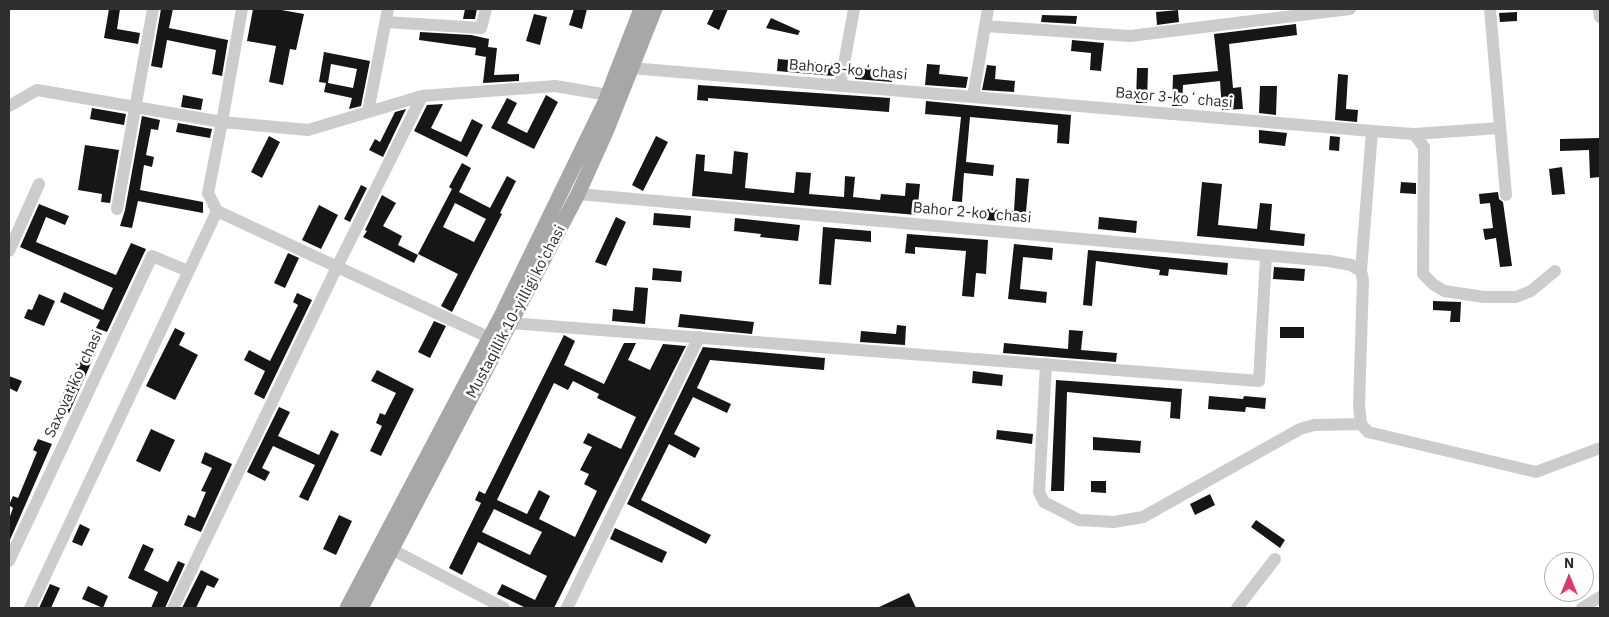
<!DOCTYPE html>
<html>
<head>
<meta charset="utf-8">
<style>
	body { margin:0 }
	#map { position:relative; width:1609px; height:617px; overflow:hidden; background:#fff; font-family:"IBM Plex Sans",sans-serif }
	canvas { display:block }
	.frame { position:absolute; inset:0; border:10px solid #2f2f2f; pointer-events:none }
	.north { position:absolute; left:1544px; top:552px; width:50px; height:50px; box-sizing:border-box; background:#fff; border:1px solid #acacac; border-radius:50%; rotate:0deg; font-size:14px; font-weight:700; line-height:20px; text-align:center; color:#2f2f2f }
	.north::after { content:''; display:block; margin:auto; width:18px; height:22px; background:#e0376e; clip-path:polygon(50% 0,100% 100%,50% 72%,0 100%) }
</style>
</head>
<body>
<div id="map">
<canvas width="1609" height="617"></canvas>
<div class="frame"></div>
<div class="north">N</div>
</div>
<script>
const ctx = document.querySelector('canvas').getContext('2d');
ctx.lineJoin = 'round';
function paint(path, color) { ctx.fillStyle = color; ctx.fill(path, 'evenodd'); }
const poly = rows => new Path2D(rows.map(r => 'M' + r).join(''));
function trace(path, color, width, dash) { ctx.strokeStyle = color; ctx.lineWidth = width; ctx.lineCap = dash ? 'butt' : 'round'; ctx.setLineDash(dash || []); ctx.stroke(path); }
function write(font, color, halo, rows, align = 'center') {
  ctx.font = font + ' "IBM Plex Sans",sans-serif'; ctx.lineWidth = 5; ctx.setLineDash([]); ctx.textBaseline = 'middle'; ctx.strokeStyle = halo; ctx.fillStyle = color; for (const [text, x, y, turn = 0] of rows) {
    ctx.save(); ctx.translate(x, y); ctx.rotate((+turn || 0) * Math.PI / 180); ctx.textAlign = isNaN(turn) ? turn : align; if (halo) ctx.strokeText(text, 0, 0); ctx.fillText(text, 0, 0); ctx.restore();
  }
}
paint(poly([
	[109,9,120,9,117,29,140,33,138,44,104,38],
	[161,9,173,9,169,28,228,40,222,76,212,74,216,50,167,40,162,68,151,66],
	[253,9,276,9,304,14,296,50,290,49,283,85,269,82,276,46,247,41],
	[465,9,477,9,475,19,463,19],
	[574,9,587,9,582,29,569,25],
	[714,9,728,9,719,30,707,24],
	[1178,10,1179,22,1157,25,1156,12],
	[1517,12,1517,21,1500,22,1499,13],
	[534,14,547,17,540,45,526,41],
	[1042,15,1077,16,1076,24,1041,22],
	[771,18,800,31,798,35,766,28],
	[1296,24,1297,35,1229,44,1233,88,1241,87,1243,109,1222,110,1220,81,1183,85,1182,106,1172,106,1173,75,1218,71,1214,34],
	[420,32,471,35,489,39,488,47,497,48,494,75,519,74,519,81,483,83,486,57,475,55,476,48,419,40],
	[1072,40,1104,43,1101,71,1090,70,1091,53,1071,51],
	[324,52,370,61,361,106,349,109,352,98,324,92,326,83,319,82],
	[331,64,357,69,353,88,328,83],
	[778,59,835,64,834,76,777,71],
	[927,64,940,65,939,74,968,77,966,88,925,85],
	[987,65,996,66,995,79,1015,81,1014,92,982,90],
	[856,68,893,71,892,82,855,79],
	[1137,68,1148,68,1147,103,1136,103],
	[1338,74,1348,75,1346,109,1358,110,1357,122,1335,120],
	[698,85,890,98,889,112,708,98,708,101,697,100],
	[1260,86,1277,86,1276,115,1259,113],
	[183,95,203,99,201,110,181,107],
	[546,95,558,102,534,149,491,128,507,98,517,103,507,123,527,133],
	[926,101,1071,115,1069,144,1057,143,1058,125,970,117,966,162,994,165,993,176,964,173,962,202,952,201,961,117,925,114],
	[443,104,431,128,461,142,472,119,483,125,467,157,414,131,427,105],
	[92,108,126,114,124,125,90,119],
	[406,109,383,157,369,150,375,139,380,142,395,112],
	[142,116,160,120,158,130,151,129,146,155,154,157,152,167,144,165,140,190,203,202,203,213,138,201,132,228,120,226,125,210],
	[178,123,212,129,210,138,176,132],
	[1259,130,1287,133,1285,146,1259,143],
	[269,136,280,142,262,178,251,172],
	[656,136,668,142,643,191,632,185],
	[1330,136,1340,137,1339,151,1329,150],
	[1600,138,1600,177,1590,178,1589,150,1560,151,1560,139],
	[85,145,119,150,110,203,101,202,102,194,78,190],
	[734,151,748,153,745,188,794,193,796,172,811,173,809,194,844,197,845,176,855,177,853,197,880,200,881,194,905,196,906,183,920,184,917,215,692,196,696,154,705,155,704,171,732,174],
	[462,163,471,168,459,192,490,208,507,176,516,181,500,213,502,214,452,312,441,306,458,274,418,254,452,189,449,187],
	[455,203,486,219,474,242,443,227],
	[1562,167,1565,194,1552,195,1549,169],
	[1016,178,1029,179,1025,223,986,220,987,209,1014,211],
	[1202,182,1222,184,1218,225,1257,229,1260,203,1272,204,1270,230,1305,234,1304,246,1197,236],
	[1401,182,1416,183,1416,194,1400,193],
	[361,185,367,188,350,222,344,219],
	[1498,192,1499,199,1503,202,1512,266,1500,267,1496,238,1485,240,1483,229,1493,228,1490,203,1480,204,1479,194],
	[382,195,396,203,383,226,402,236,398,245,418,255,414,263,363,237,367,231,365,230],
	[39,204,69,216,65,225,46,217,36,242,116,275,131,243,146,249,107,332,96,328,100,320,60,302,64,292,103,310,113,288,20,247],
	[319,205,338,215,321,249,302,240],
	[654,213,691,216,690,228,653,225],
	[616,217,626,222,606,266,595,262],
	[1099,217,1137,221,1136,233,1098,229],
	[735,218,800,225,798,241,760,237,761,234,734,231],
	[823,227,871,231,871,242,835,239,831,285,819,284],
	[907,234,988,240,986,274,976,273,974,297,962,296,966,251,915,247,915,254,905,253],
	[1014,244,1053,248,1052,260,1023,257,1020,289,1047,292,1046,303,1008,299],
	[1088,250,1228,263,1227,275,1169,269,1168,276,1159,275,1160,270,1096,261,1092,306,1083,305],
	[288,253,299,258,285,288,274,283],
	[1274,267,1305,269,1304,281,1273,279],
	[653,268,682,271,681,282,652,280],
	[635,287,648,288,645,324,612,321,613,309,633,311],
	[297,293,312,300,264,399,254,394,265,371,244,360,249,350,270,361,298,305,293,302],
	[39,294,55,301,44,326,24,318,28,309,32,310],
	[1433,301,1461,302,1460,322,1450,322,1451,311,1433,310],
	[680,314,754,322,752,334,678,327],
	[434,321,446,326,430,358,418,352],
	[897,325,906,326,905,345,860,342,861,331,896,334],
	[1280,327,1304,327,1304,338,1280,338],
	[175,328,185,333,179,345,198,355,175,400,146,386],
	[1069,330,1083,331,1081,350,1117,353,1116,362,1003,353,1004,343,1068,349],
	[564,335,575,341,564,365,604,384,624,343,636,343,628,360,650,370,663,344,686,346,554,608,526,608,497,594,502,584,535,600,547,576,478,542,462,575,449,568,481,503,475,500,479,491,485,494],
	[573,381,599,394,597,398,636,417,621,449,588,433,583,443,592,447,580,470,589,474,584,484,597,491,575,537,539,519,550,496,539,490,527,514,497,500,554,383,568,390],
	[494,509,542,532,530,555,482,532],
	[703,347,825,358,824,370,710,360,697,388,731,404,727,413,693,397,674,434,700,448,695,458,669,444,641,500,711,535,706,544,627,504],
	[85,350,95,354,69,413,57,408,71,375,74,376],
	[377,370,414,389,381,456,370,451,382,426,376,423,380,413,385,415,396,393,371,381],
	[973,371,1003,375,1002,386,972,383],
	[9,376,22,381,17,392,9,388],
	[1056,380,1182,389,1180,419,1170,418,1171,402,1067,392,1064,491,1051,491],
	[1209,396,1243,399,1244,396,1266,398,1265,409,1246,407,1245,412,1208,409],
	[279,407,290,412,278,436,319,455,331,430,339,434,308,501,299,497,315,465,273,446,262,468,270,472,265,481,247,472],
	[151,429,175,440,160,472,136,461],
	[997,430,1033,434,1032,444,996,439],
	[1093,437,1141,441,1140,453,1093,450],
	[38,439,52,444,9,542,9,519,13,508,9,505,13,496,18,498,37,452,33,450],
	[205,452,232,464,201,532,184,525,188,515,195,518,206,492,201,491,212,468,201,463],
	[1091,481,1106,481,1106,493,1091,492],
	[1210,494,1215,505,1195,515,1190,504],
	[339,515,352,521,336,555,323,549],
	[1256,520,1285,540,1280,548,1251,527],
	[80,524,90,529,82,546,72,542],
	[615,528,667,552,662,563,610,539],
	[143,544,154,549,144,570,168,582,178,561,185,564,165,608,151,608,158,592,128,578],
	[201,570,219,579,214,588,207,585,196,608,182,608],
	[50,584,60,588,51,608,39,608],
	[88,586,108,596,103,608,82,599],
	[909,593,916,608,877,608]
]), '#161616');
trace(poly([
	[242,9,222,122,308,130,422,96,555,86,608,95],
	[1490,9,1506,195],
	[1599,9,1600,17],
	[386,22,481,28,486,9],
	[985,26,1130,36,1350,9],
	[631,68,973,97,988,9],
	[840,86,854,9],
	[973,97,1372,131,1414,134,1500,128],
	[9,106,37,90,222,122,208,193,217,211,30,608],
	[368,112,388,9],
	[1372,131,1361,271,1363,280,1359,405,1361,424,1368,432,1536,472,1600,448],
	[1414,134,1424,147,1423,274,1433,284,1444,291,1484,297,1516,297,1531,291,1555,271],
	[578,194,1329,261,1351,265,1361,271],
	[117,209,153,9],
	[217,211,490,338],
	[9,251,39,184],
	[510,323,1259,381,1266,256],
	[1046,364,1039,492,1044,502,1079,520,1114,522,1143,517,1300,429,1314,425,1361,424],
	[391,549,504,608],
	[9,561,152,256,188,271],
	[173,608,337,267,422,96],
	[567,608,699,337],
	[1237,608,1275,559],
	[1582,608,1600,597]
]), '#ccc', 12);
trace(poly([
	[347,608,500,318,605,102,641,9],
	[361,608,578,194,606,132,655,9]
]), '#a7a7a7', 15);
write('15px', '#2f2f2f', '#fff', [
	["Bahor 3-koʻchasi",848,70,5],
	["Baxor 3-koʻchasi",1174,98,5],
	["Bahor 2-koʻchasi",972,213,5],
	["Mustaqillik 10-yilligi ko'chasi",516,312,-62],
	["Saxovat koʻchasi",74,384,-65]
]);
</script>
</body>
</html>
